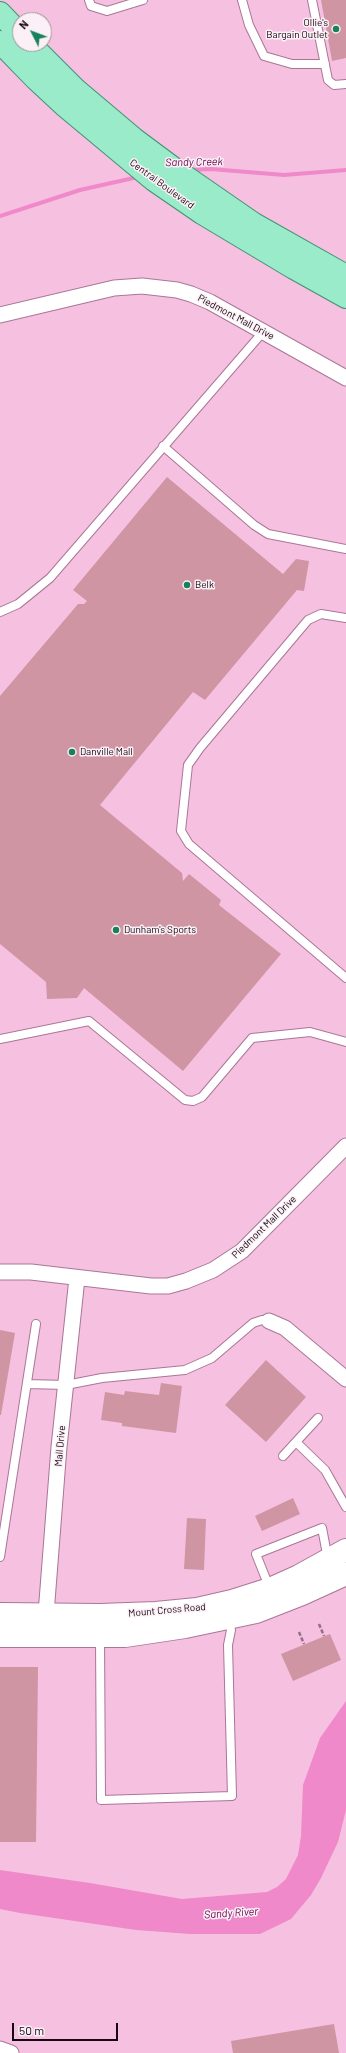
<!DOCTYPE html>
<html>
<head>
<meta charset="utf-8">
<style>
	body { margin:0 }
	#map { position:relative; width:346px; height:2053px; overflow:hidden; background:#f6c0e0; font-family:Barlow,sans-serif }
	canvas { display:block }
	.north { position:absolute; left:12px; top:12px; width:40px; height:40px; box-sizing:border-box; background:#fbf0f6; border:1px solid #a0929a; border-radius:50%; rotate:312deg; font-size:11px; font-weight:700; line-height:16px; text-align:center; color:#170611 }
	.north::after { content:''; display:block; margin:auto; width:14px; height:18px; background:#18805a; clip-path:polygon(50% 0,100% 100%,50% 72%,0 100%) }
	.scale { position:absolute; left:12px; top:2023px; width:106px; height:18px; box-sizing:border-box; border:2px solid #170611; border-top:0; padding-left:5px; font-size:12px; line-height:14px; white-space:nowrap; color:#170611; -webkit-text-stroke:3px #fbf0f6; paint-order:stroke }
</style>
</head>
<body>
<div id="map">
<canvas width="346" height="2053"></canvas>
<div class="north">N</div>
<div class="scale">50 m</div>
</div>
<script>
const ctx = document.querySelector('canvas').getContext('2d');
ctx.lineJoin = 'round';
function paint(path, color) { ctx.fillStyle = color; ctx.fill(path, 'evenodd'); }
const poly = rows => new Path2D(rows.map(r => 'M' + r).join(''));
function trace(path, color, width, dash) { ctx.strokeStyle = color; ctx.lineWidth = width; ctx.lineCap = dash ? 'butt' : 'round'; ctx.setLineDash(dash || []); ctx.stroke(path); }
function write(font, color, halo, rows, align = 'center') {
  ctx.font = font + ' Barlow,sans-serif'; ctx.lineWidth = 3; ctx.setLineDash([]); ctx.textBaseline = 'middle'; ctx.strokeStyle = halo; ctx.fillStyle = color; for (const [text, x, y, turn = 0] of rows) {
    ctx.save(); ctx.translate(x, y); ctx.rotate((+turn || 0) * Math.PI / 180); ctx.textAlign = isNaN(turn) ? turn : align; if (halo) ctx.strokeText(text, 0, 0); ctx.fillText(text, 0, 0); ctx.restore();
  }
}
paint(poly([
	[346,1701,346,1810,338,1842,321,1878,311,1895,291,1919,260,1934,190,1934,136,1930,20,1913,0,1909,0,1870,90,1883,182,1899,267,1892,277,1887,286,1879,298,1855,301,1836,303,1785,320,1738]
]), '#f089c9');
trace(poly([
	[190,170,211,169,284,175,346,170],
	[0,216,80,190,138,177]
]), '#f089c9', 4);
paint(poly([
	[321,0,346,0,346,58,332,61],
	[167,477,283,574,296,559,309,561,304,591,297,590,205,700,193,692,100,805,182,873,183,881,189,874,221,900,219,905,281,954,183,1071,84,988,77,998,47,999,46,982,0,944,0,696,78,604,84,604,87,601,73,590],
	[0,1330,15,1333,1,1415,0,1415],
	[266,1360,306,1397,266,1442,225,1405],
	[161,1383,182,1386,176,1433,122,1426,122,1423,101,1420,105,1392,124,1395,125,1391,159,1395],
	[293,1498,300,1514,262,1531,255,1516],
	[187,1518,206,1519,204,1570,184,1569],
	[330,1634,341,1660,293,1681,281,1654],
	[0,1667,38,1667,36,1842,0,1842],
	[334,2024,339,2053,233,2053,231,2041]
]), '#d095a3');
const lane = poly([
	[89,0,91,6,107,11,143,0],
	[242,0,249,25,264,56,292,64,325,64],
	[312,0,328,80,334,85,346,84],
	[163,446,254,525,268,534,346,549],
	[0,612,18,604,50,578,263,332],
	[346,618,321,614,308,620,200,748,188,765,181,831,189,844,346,978],
	[0,1039,89,1021,185,1100,193,1101,202,1097,252,1038,310,1032,346,1042],
	[27,1384,66,1385,102,1378,185,1370,212,1358,253,1323,262,1320,269,1321],
	[296,1442,325,1470,346,1507],
	[283,1456,318,1418],
	[0,1557,36,1324],
	[270,1589,256,1554,322,1528,326,1549,331,1557],
	[100,1637,101,1800,232,1796,228,1645,231,1630,228,1619]
]);
const street = poly([
	[0,315,114,288,142,286,177,290,191,294,210,302,346,378],
	[0,1272,31,1272,151,1286,168,1286,186,1281,213,1270,242,1251,346,1146],
	[269,1321,285,1328,346,1379],
	[46,1614,59,1447,77,1278],
	[0,2049,11,2053]
]);
const secondary = poly([
	[0,1614,100,1615,156,1613,197,1609,232,1601,270,1589,299,1576,346,1550],
	[0,1636,125,1636,185,1627,256,1612,302,1594,346,1574]
]);
const primary = poly([
	[0,13,20,34],
	[0,42,36,79,64,105,154,180,202,213,294,268,346,297],
	[30,44,76,90,134,139,173,168,254,224,346,276]
]);
trace(lane, '#a97795', 10);
trace(street, '#a97795', 17);
trace(secondary, '#a97795', 24);
trace(primary, '#419272', 24);
trace(poly([
	[319,1624,324,1636],
	[299,1632,304,1644]
]), '#956f86', 2.5, [4, 2]);
trace(lane, '#fff', 8);
trace(street, '#fff', 15);
trace(secondary, '#fff', 22);
trace(primary, '#9aebca', 22);
for (const [x, y, r, color] of [
	[336,29,4,"#18805a"],
	[187,585,4,"#18805a"],
	[72,752,4,"#18805a"],
	[116,930,4,"#18805a"]
]) { const dot = new Path2D(); dot.arc(x, y, r, 0, 2 * Math.PI); ctx.fillStyle = color; ctx.fill(dot); trace(dot, '#fbf0f6', 1.5); }
write('10px', '#170611', '#fbf0f6', [
	["Ollie's",328,23,"right"],
	["Bargain Outlet",328,35,"right"],
	["Belk",195,585],
	["Danville Mall",80,752],
	["Dunham's Sports",124,930]
], 'left');
write('10px', '#170611', '#fbf0f6', [
	["Central Boulevard",162,184,36],
	["Piedmont Mall Drive",236,317,28],
	["Piedmont Mall Drive",264,1227,-44],
	["Mall Drive",60,1446,-85],
	["Mount Cross Road",167,1610,-5]
]);
write('italic 11px', '#65054b', '#fbf0f6', [
	["Sandy Creek",194,162,-1],
	["Sandy River",231,1913,-4]
]);
</script>
</body>
</html>
